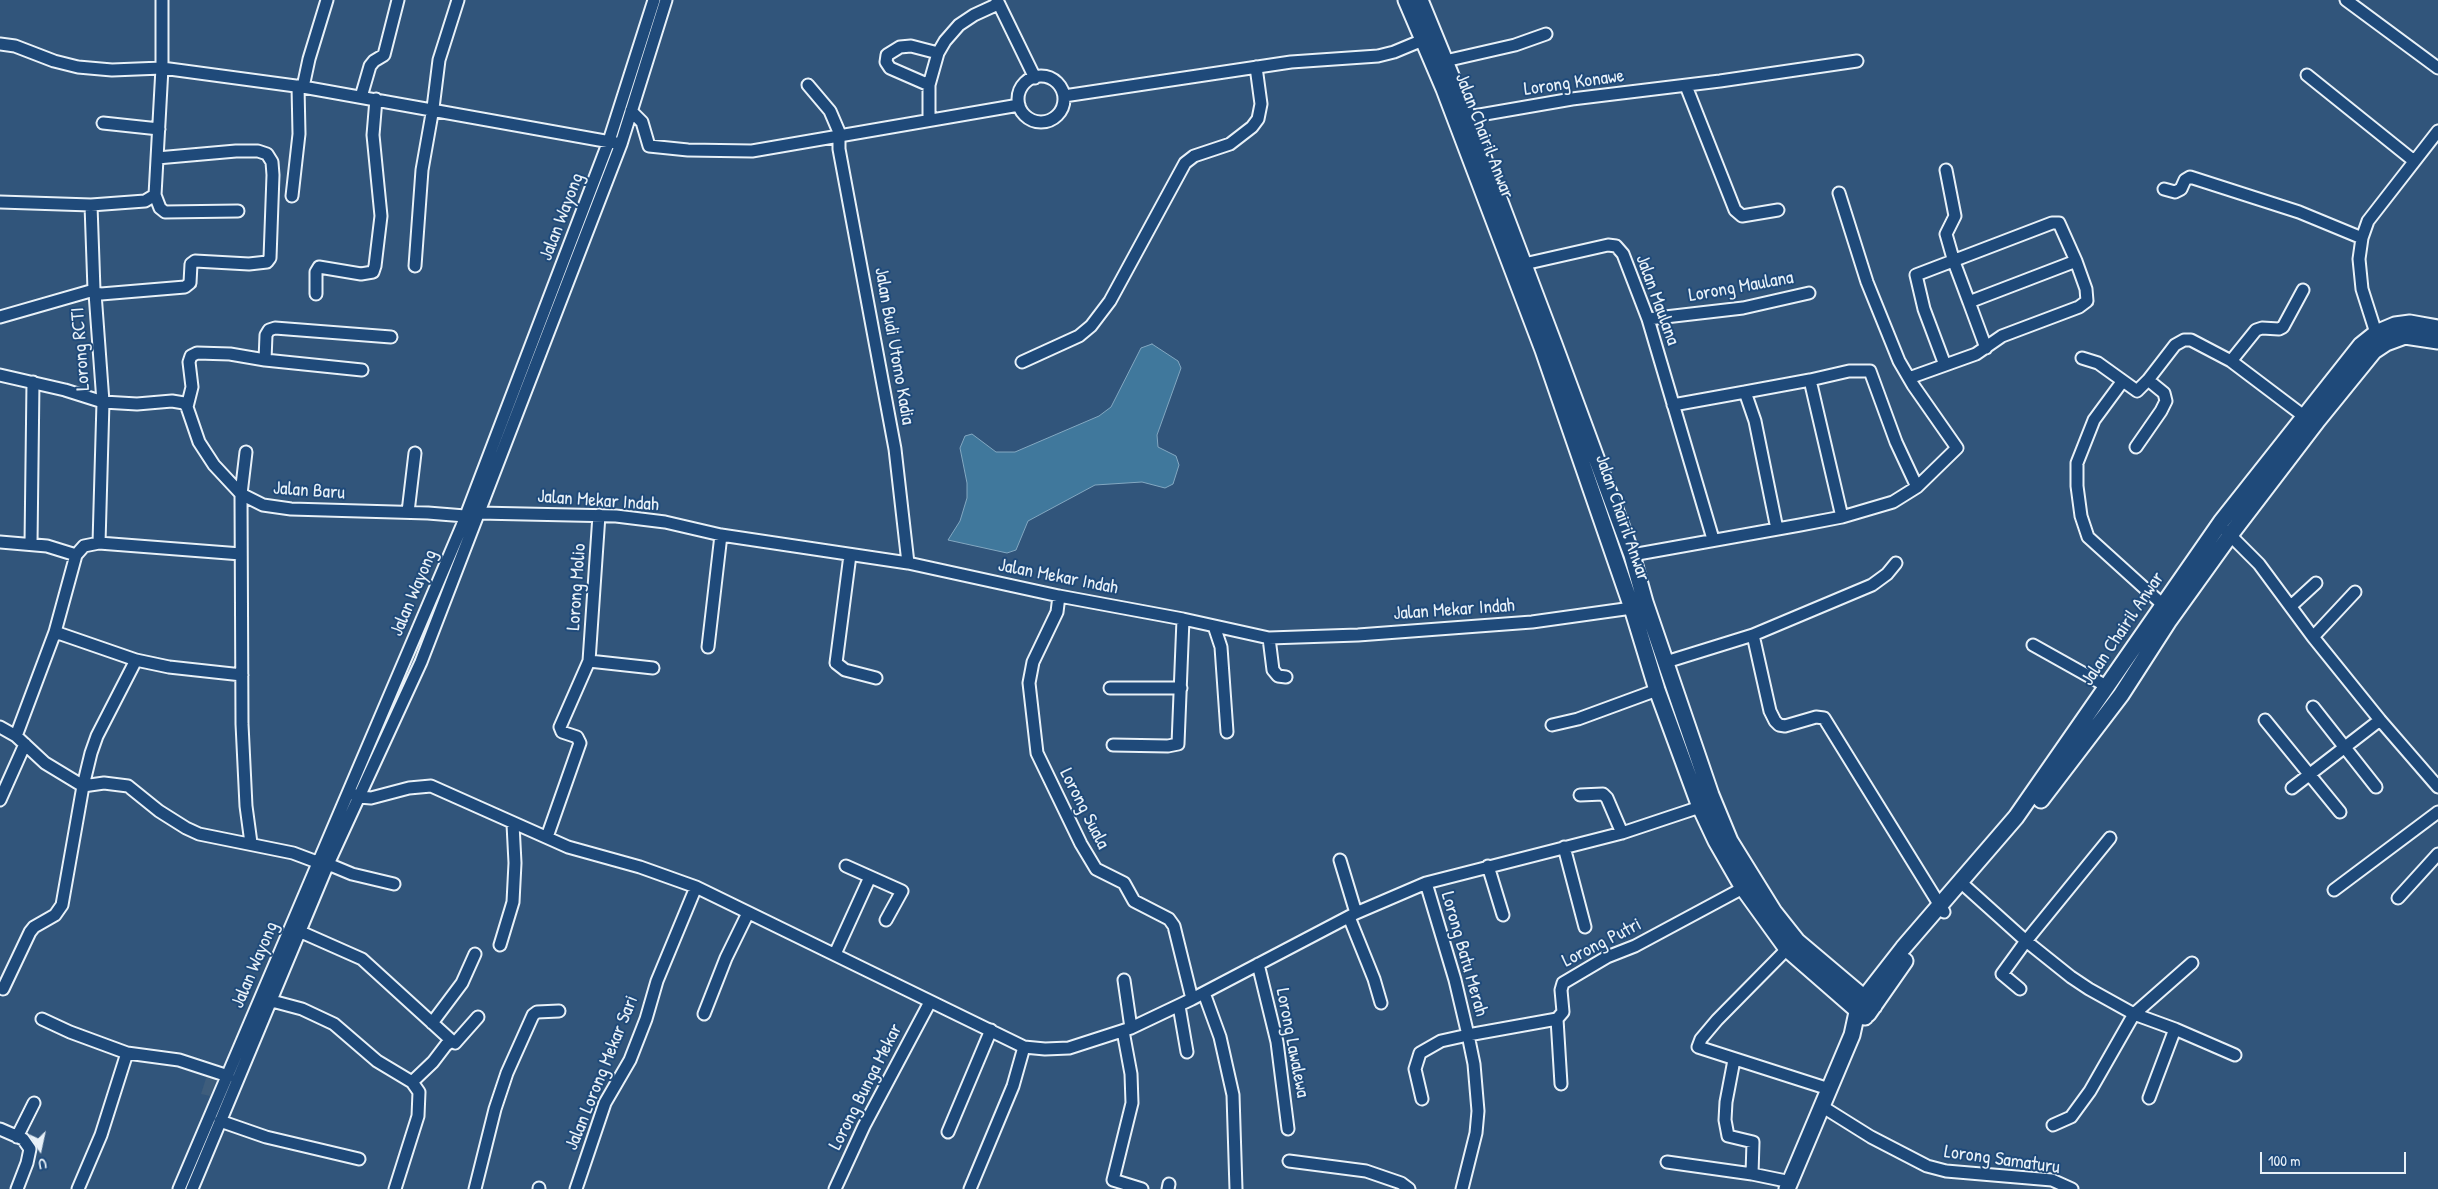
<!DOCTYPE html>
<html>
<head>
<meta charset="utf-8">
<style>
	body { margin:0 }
	#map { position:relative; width:2438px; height:1189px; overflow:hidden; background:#31557b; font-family:"Patrick Hand",sans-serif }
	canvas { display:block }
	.north { position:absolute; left:15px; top:1124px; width:50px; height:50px; -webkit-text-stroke:4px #1f4a7a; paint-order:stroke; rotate:170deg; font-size:14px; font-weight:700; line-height:20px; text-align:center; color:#e8f1f8 }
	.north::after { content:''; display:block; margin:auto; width:18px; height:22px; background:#e8f1f8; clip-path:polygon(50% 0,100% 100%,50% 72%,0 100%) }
	.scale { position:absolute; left:2260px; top:1152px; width:146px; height:22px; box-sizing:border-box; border:2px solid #e8f1f8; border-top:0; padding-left:6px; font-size:15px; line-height:18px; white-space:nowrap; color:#e8f1f8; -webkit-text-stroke:4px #1f4a7a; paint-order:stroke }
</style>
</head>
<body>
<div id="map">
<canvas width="2438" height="1189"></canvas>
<div class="north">U</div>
<div class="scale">100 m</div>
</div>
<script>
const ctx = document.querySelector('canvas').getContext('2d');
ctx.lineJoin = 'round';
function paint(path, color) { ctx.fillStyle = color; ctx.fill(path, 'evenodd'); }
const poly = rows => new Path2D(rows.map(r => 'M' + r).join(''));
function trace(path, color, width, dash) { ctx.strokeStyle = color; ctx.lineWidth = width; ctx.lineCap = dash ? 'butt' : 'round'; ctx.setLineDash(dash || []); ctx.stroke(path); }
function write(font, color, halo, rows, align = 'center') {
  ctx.font = font + ' "Patrick Hand",sans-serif'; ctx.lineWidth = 4; ctx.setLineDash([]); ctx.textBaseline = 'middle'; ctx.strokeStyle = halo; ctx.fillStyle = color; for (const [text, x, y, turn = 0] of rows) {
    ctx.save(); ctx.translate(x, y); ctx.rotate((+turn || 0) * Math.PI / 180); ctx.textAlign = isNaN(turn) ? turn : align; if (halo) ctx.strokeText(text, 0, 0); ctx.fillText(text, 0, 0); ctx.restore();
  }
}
paint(poly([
	[208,1072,218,1076,210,1096,201,1094]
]), '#3e5d7c');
const water = poly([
	[1152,344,1178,361,1181,368,1157,435,1158,447,1176,456,1179,465,1173,484,1165,488,1142,482,1095,485,1028,521,1016,550,1007,553,948,540,960,521,967,498,967,483,960,448,965,436,972,434,996,452,1015,452,1099,416,1111,407,1141,348,1152,344]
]);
paint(water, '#40789c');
trace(water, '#83a8c1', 1);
const minor = poly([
	[997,0,1035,78],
	[2346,0,2438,68],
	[0,44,15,46,54,61,78,67,112,70,162,68,303,87,616,143],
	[1445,61,1515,45,1546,34],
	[2307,75,2414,161],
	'1018 99a23 23 0 1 1 46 0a23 23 0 1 1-46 0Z',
	[808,85,830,111,839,132,839,149,895,449,908,563],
	[929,85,890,68,886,62,887,55,900,47,911,46,938,53],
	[1686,86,1735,210,1742,216,1778,210],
	[303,87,309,59,327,0],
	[1064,96,1291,62,1378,56,1394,52,1430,37],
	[361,97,370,66,374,61,384,55,398,0],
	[631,111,642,122,649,146,688,150,752,151,1019,105],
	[1468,117,1572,99,1720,81,1857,61],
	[929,119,929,85,938,53,945,41,959,25,974,15,998,4],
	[103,123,159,129],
	[157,158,236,151,258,151,267,154,272,162,273,175,270,258,267,262,249,264,195,261,191,264,190,283,185,287,101,294,95,293,94,290,91,205,145,201,155,195,162,68,162,0],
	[1946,170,1955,216,1946,234,1954,262,1969,302,2076,261],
	[2164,189,2175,192,2181,189,2185,180,2190,177,2299,212,2362,238],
	[155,195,160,208,165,212,238,211],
	[292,196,299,134,298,86],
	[0,202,91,205],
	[1524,264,1608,245,1616,246,1623,254,1648,319,1713,539],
	[415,266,422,170,433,108,439,60,458,0],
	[316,294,316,272,319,267,361,274,373,272,375,266,381,216,373,135,376,99],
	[1969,302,1986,348],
	[0,317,94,290],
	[1648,319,1743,308,1809,293],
	[2376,333,2362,289,2359,259,2362,238,2368,221,2438,131],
	[2082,358,2098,363,2137,391,2148,380,2175,345,2184,340,2191,340,2231,361,2309,420],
	[265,360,362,370],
	[2231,361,2256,330,2262,328,2279,329,2283,327,2303,290],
	[1022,362,1079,336,1091,326,1110,301,1185,163,1194,156,1230,144,1252,127,1258,119,1261,104,1256,67],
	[0,375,65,390,103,402,137,404,172,401,184,403,187,407,199,442,214,465,241,494,263,505,291,509,428,513,465,516],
	[1909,378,1976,354,2002,336,2079,307,2087,301,2086,289,2076,261,2059,223,2052,223,1916,275,1924,309,1945,365],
	[2122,382,2094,420,2077,463,2077,486,2081,516,2088,537,2162,604],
	[1673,405,1745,392],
	[187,407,192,387,189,362,191,356,197,353,230,354,265,360,266,335,269,330,275,328,391,337],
	[2136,447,2161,411,2166,401,2164,393,2148,380],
	[246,452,241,494,242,724,246,806,251,843],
	[408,512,415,453],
	[479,513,616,516,665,522,721,535,908,563,1059,596,1183,619,1269,638,1358,635,1532,622,1632,608],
	[599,515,589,661,653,668],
	[1842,517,1810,380,1849,371,1870,371,1896,442,1917,487],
	[1777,529,1755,421,1745,392,1810,380],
	[2226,531,2259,564,2313,637,2380,720,2438,787],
	[0,542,47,546,76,555],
	[99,543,241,554],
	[31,544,33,382],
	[850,555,836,663,845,670,876,678],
	[1632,555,1800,525,1842,517,1893,502,1917,487,1957,448,1913,385,1899,361,1867,282,1839,193],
	[1059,596,1057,612,1033,662,1029,683,1037,753,1081,844,1096,869,1124,883,1134,901,1169,919,1174,926,1192,999],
	[2291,606,2316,583],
	[1214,626,1221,647,1227,732],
	[55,632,136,660],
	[1753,635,1872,585,1887,574,1896,563],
	[2313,637,2355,592],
	[1269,638,1273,670,1278,676,1286,677],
	[2033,645,2108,687],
	[708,647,721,535],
	[1666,662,1753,635,1770,711,1775,721,1779,725,1785,726,1816,717,1824,718,1944,912],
	[1110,688,1181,688],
	[2313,707,2376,787],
	[2265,720,2340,812],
	[1552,725,1578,719,1657,690],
	[0,727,16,736,55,632,76,555,84,546,99,543,103,402,95,293],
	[16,736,45,763,83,786,104,783,128,786,159,811,186,828,199,834,293,853,317,862],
	[1113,745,1168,746,1178,744,1183,619],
	[2292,788,2380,720],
	[349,792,359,797,371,798,409,788,431,786,568,847,640,867,696,887,1024,1047,1045,1049,1069,1048,1131,1028,1192,999,1356,913,1426,883,1622,833,1700,807],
	[1580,795,1603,794,1607,798,1622,833],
	[0,800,25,744],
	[547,837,580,743,577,737,562,732,560,727,589,661],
	[1564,847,1585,927],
	[1340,860,1356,913],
	[328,864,352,874,394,884],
	[846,866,902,891,886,920],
	[1488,866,1503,915],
	[1966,887,2026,941,2071,977,2089,989,2134,1014,2175,1029,2235,1055],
	[2334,890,2438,812],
	[2398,898,2438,854],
	[1349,917,1374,979,1381,1003],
	[301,932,362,959,452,1041],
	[500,945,513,902,515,863,513,824],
	[1787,949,1717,1020,1701,1039,1698,1047,1829,1089],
	[835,954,870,877],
	[1258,964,1277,1042,1288,1129],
	[1124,980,1131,1028],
	[3,989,30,932,34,927,55,915,62,905,83,786,91,753,97,736,136,660,169,667,242,675],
	[2020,989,2002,974,2026,941,2110,838],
	[1204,993,1220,1037,1233,1095,1236,1189],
	[272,1001,302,1009,334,1024,377,1061,412,1082,433,1062,446,1045,452,1041,455,1043,478,1017],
	[1179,1006,1187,1052],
	[704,1014,726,958,748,913],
	[42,1019,70,1032,127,1053],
	[1557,1019,1561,1084],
	[432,1023,462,983,475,954],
	[1123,1031,1131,1074,1132,1103,1113,1180,1142,1189],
	[1734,1060,1726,1102,1725,1120,1728,1136,1753,1142,1752,1174,1791,1182],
	[2149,1098,2175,1029],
	[1422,1099,1415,1069,1420,1053,1441,1041,1468,1035,1455,980,1426,883],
	[1823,1107,1871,1137,1927,1166,1946,1171,2052,1180,2072,1189],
	[220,1121,266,1137,359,1159],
	[2053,1125,2071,1117,2090,1091,2134,1014,2192,963],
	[0,1129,23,1139,30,1149,27,1163,17,1189],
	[948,1132,991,1030],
	[17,1137,34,1103],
	[1289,1161,1366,1171,1401,1183,1409,1189],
	[1667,1162,1752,1174],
	[78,1189,101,1135,127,1053,179,1060,228,1076],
	[179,1189,462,526,609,141,654,0],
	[192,1189,328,864,421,662,621,144,666,0],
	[395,1189,418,1116,419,1092,412,1082],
	[475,1189,495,1109,507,1073,533,1015,537,1012,559,1011],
	[539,1189,539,1188],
	[576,1189,605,1103,630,1060,646,1019,657,981,696,887],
	[835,1189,864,1126,930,1002],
	[970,1189,1013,1086,1024,1047],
	[1168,1189,1169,1184],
	[1462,1189,1476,1133,1478,1111,1474,1064,1468,1035,1557,1019,1563,1012,1561,990,1563,983,1607,957,1635,946,1743,888]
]);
const major = poly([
	[1406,0,1444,89,1543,350,1632,608,1657,690,1700,807,1716,841,1743,888,1787,949,1865,1017],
	[1420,0,1468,117,1554,344,1632,555,1645,602,1711,795,1730,841,1774,912,1797,941,1874,1006],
	[2041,800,2121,695,2168,622,2234,530,2318,420,2374,351,2386,343,2405,336,2438,341],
	[1868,1014,1905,961],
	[1787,1189,1852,1035,1857,1012,1864,998,1903,948,2016,817,2221,522,2361,345,2376,333,2395,325,2410,323,2438,328]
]);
trace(minor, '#e8f1f8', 15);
trace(major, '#e8f1f8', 19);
trace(minor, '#1f4a7a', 11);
trace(major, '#1f4a7a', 15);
write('19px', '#e8f1f8', '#1f4a7a', [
	["Lorong Konawe",1574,83,-8],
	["Jalan Chairil Anwar",1484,136,69],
	["Jalan Wayong",562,217,-69],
	["Lorong Maulana",1741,287,-10],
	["Jalan Maulana",1657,300,70],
	["Jalan Budi Utomo Kadia",894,346,80],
	["Lorong RCTI",81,349,-94],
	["Jalan Baru",309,491,4],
	["Jalan Mekar Indah",598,501,4],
	["Jalan Chairil Anwar",1622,518,71],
	["Jalan Mekar Indah",1058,577,11],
	["Lorong Molio",577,587,-86],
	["Jalan Wayong",414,593,-67],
	["Jalan Mekar Indah",1454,610,-4],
	["Jalan Chairil Anwar",2123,629,-56],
	["Lorong Suala",1084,809,63],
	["Lorong Putri",1602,943,-27],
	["Lorong Batu Merah",1464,954,74],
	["Jalan Wayong",255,965,-67],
	["Lorong Lawalewa",1292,1043,79],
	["Jalan Lorong Mekar Sari",602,1073,-68],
	["Lorong Bunga Mekar",866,1087,-63],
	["Lorong Samaturu",2002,1160,8]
]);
</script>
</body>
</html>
